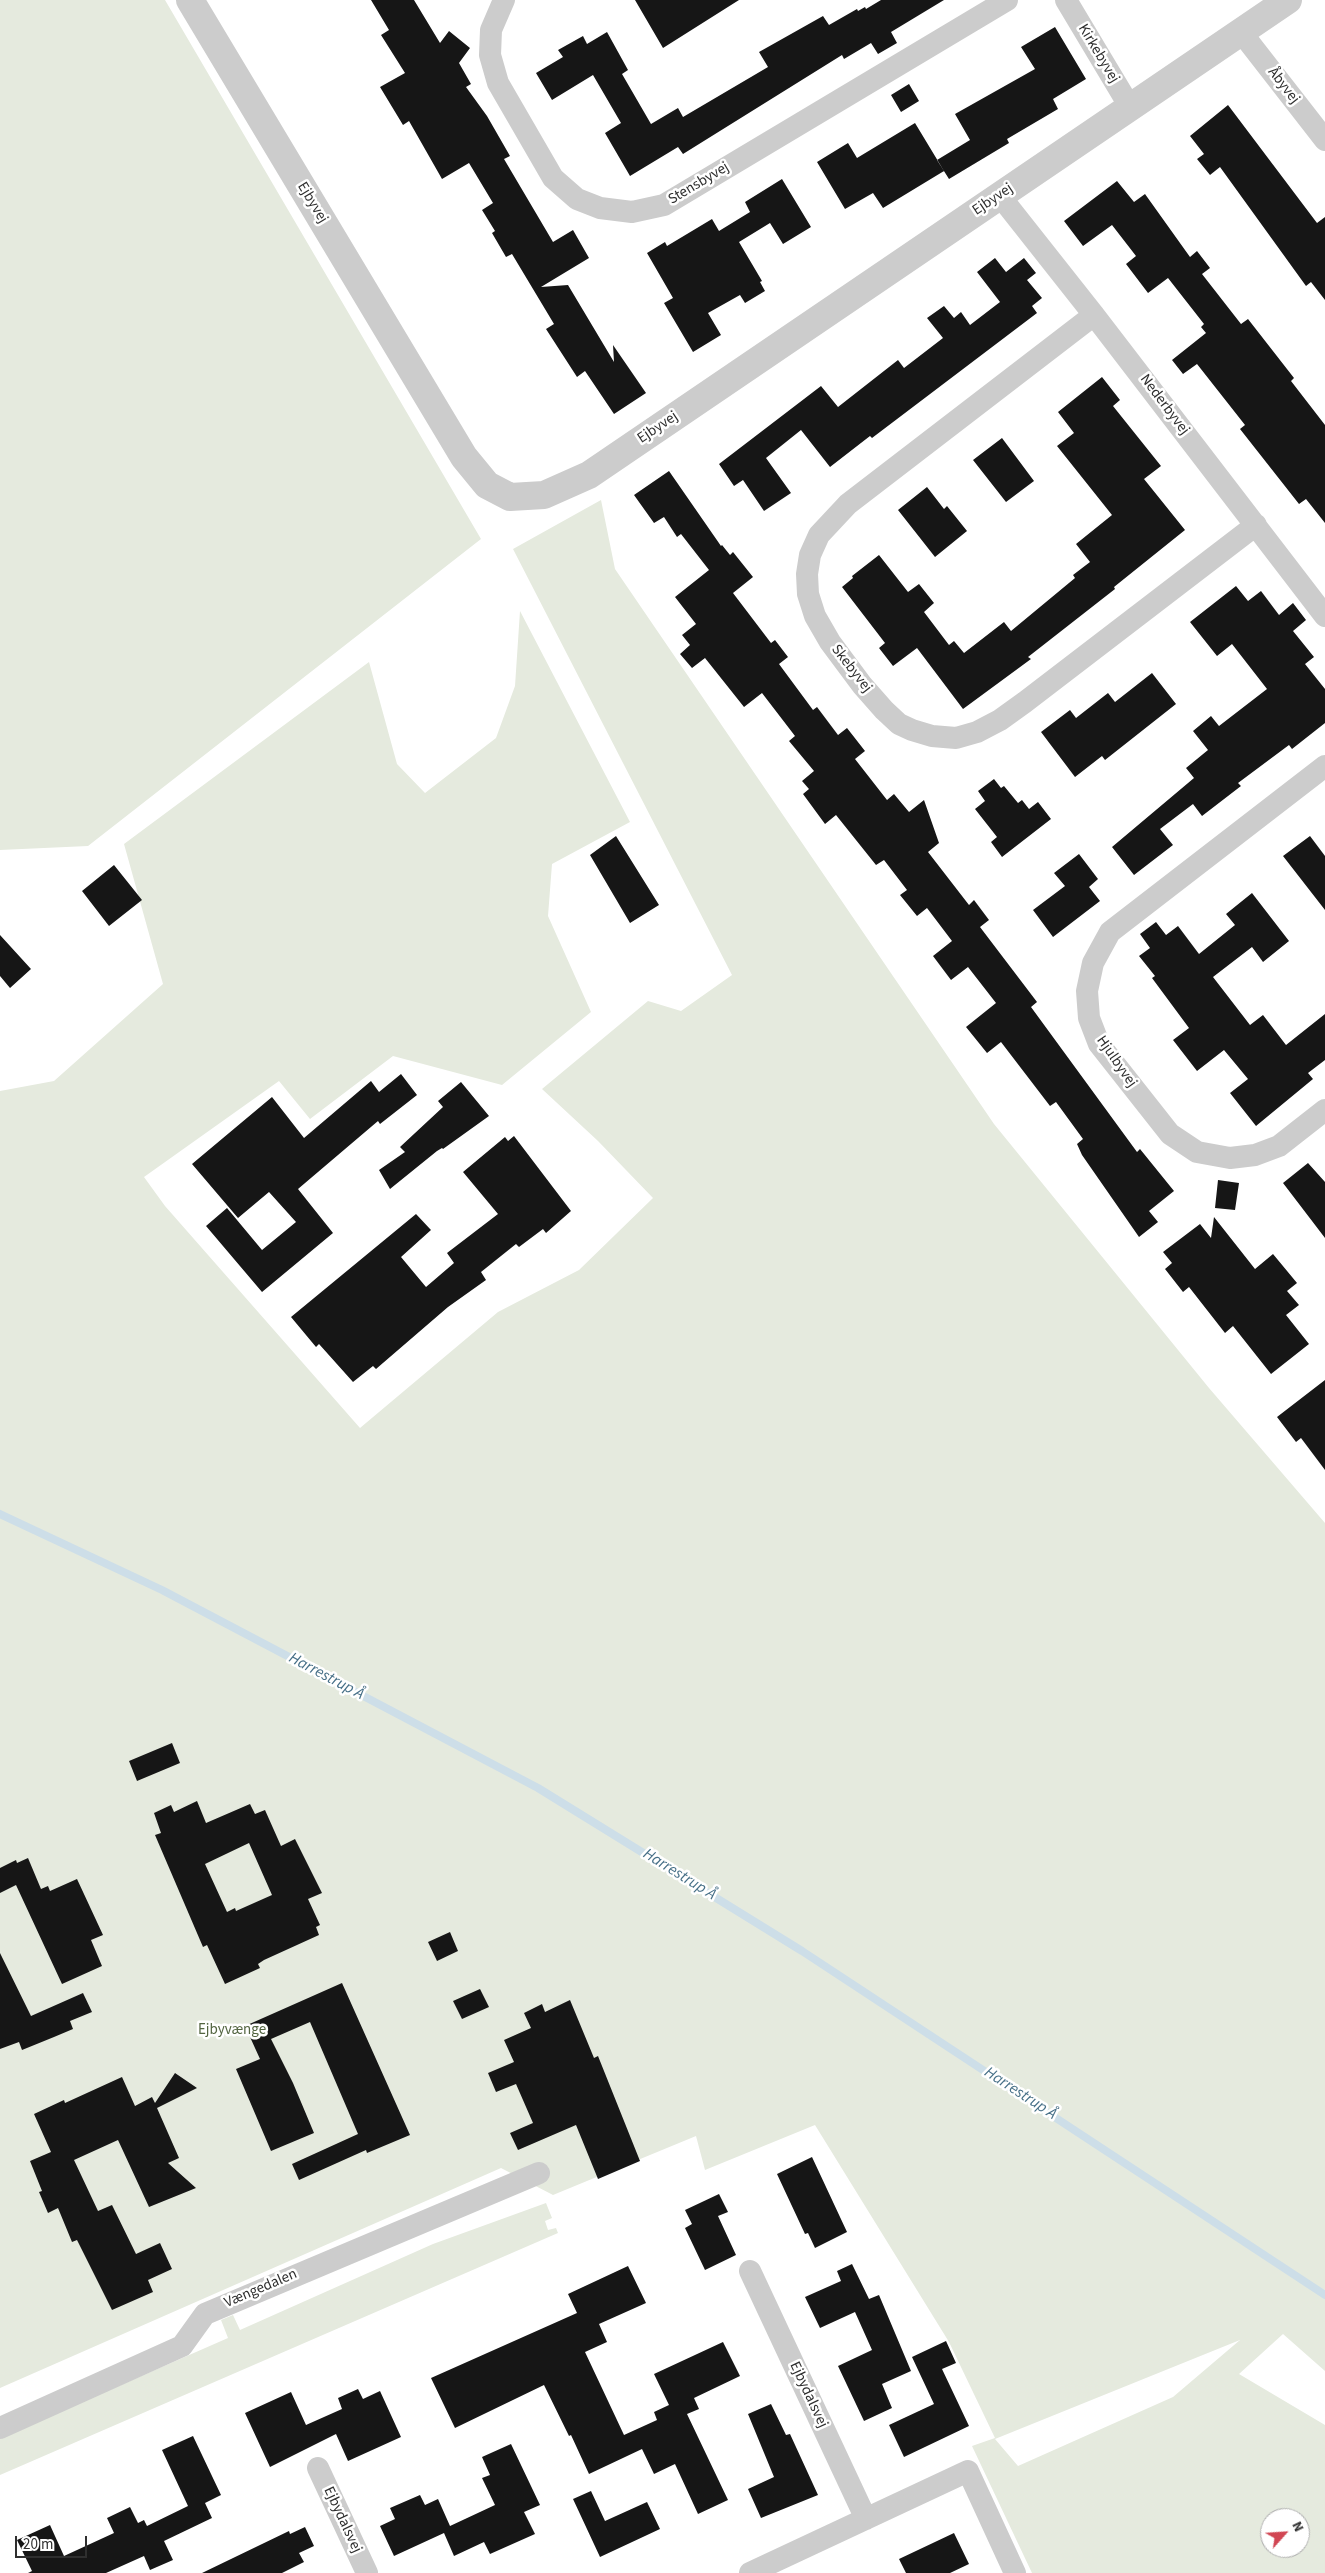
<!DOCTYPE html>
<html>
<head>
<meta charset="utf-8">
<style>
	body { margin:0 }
	#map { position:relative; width:1325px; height:2573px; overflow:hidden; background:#fff; font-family:"Source Sans 3",sans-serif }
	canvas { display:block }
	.north { position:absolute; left:1260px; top:2508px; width:50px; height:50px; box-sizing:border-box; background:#fff; border:1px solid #acacac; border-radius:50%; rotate:64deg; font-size:14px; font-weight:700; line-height:20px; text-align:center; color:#2f2f2f }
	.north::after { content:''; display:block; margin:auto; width:18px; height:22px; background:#d14653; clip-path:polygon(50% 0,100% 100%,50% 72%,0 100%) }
	.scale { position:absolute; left:15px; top:2536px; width:72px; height:22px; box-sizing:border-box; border:2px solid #2f2f2f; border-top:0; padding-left:6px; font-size:15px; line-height:18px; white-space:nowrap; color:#2f2f2f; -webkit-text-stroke:4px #fff; paint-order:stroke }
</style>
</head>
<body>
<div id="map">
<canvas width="1325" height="2573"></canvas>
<div class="north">N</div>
<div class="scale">20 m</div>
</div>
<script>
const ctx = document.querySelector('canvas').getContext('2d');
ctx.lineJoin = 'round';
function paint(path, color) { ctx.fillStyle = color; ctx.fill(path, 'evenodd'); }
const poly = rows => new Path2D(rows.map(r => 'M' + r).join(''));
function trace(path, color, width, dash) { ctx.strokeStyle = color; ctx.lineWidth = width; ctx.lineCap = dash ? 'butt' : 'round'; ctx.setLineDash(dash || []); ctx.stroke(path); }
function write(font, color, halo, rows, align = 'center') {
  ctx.font = font + ' "Source Sans 3",sans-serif'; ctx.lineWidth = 5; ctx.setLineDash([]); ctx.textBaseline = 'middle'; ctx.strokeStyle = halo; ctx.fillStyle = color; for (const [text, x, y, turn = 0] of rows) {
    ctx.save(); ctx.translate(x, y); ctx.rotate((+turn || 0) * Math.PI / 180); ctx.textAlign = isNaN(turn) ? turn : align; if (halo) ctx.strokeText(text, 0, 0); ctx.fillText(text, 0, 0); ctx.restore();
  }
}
paint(poly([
	[0,0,165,0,481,539,88,846,0,850],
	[601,500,615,569,994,1124,1209,1388,1325,1523,1325,2371,1283,2334,1239,2374,1325,2425,1325,2573,1032,2573,972,2446,995,2438,949,2342,815,2125,705,2170,696,2136,553,2195,501,2168,0,2388,0,1091,54,1081,163,984,124,844,369,662,397,764,425,793,496,738,515,686,520,611,630,822,552,864,548,916,591,1012,502,1085,393,1056,310,1119,279,1081,144,1177,165,1206,360,1428,498,1312,579,1270,653,1198,598,1141,542,1089,648,1001,681,1011,732,975,513,549],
	[1240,2340,1173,2397,1018,2466,995,2439],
	[1270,2518,1300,2518,1300,2548,1270,2548],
	[546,2203,552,2218,545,2221,548,2230,556,2228,558,2233,0,2475,0,2438,228,2338,221,2320,233,2315,240,2330,433,2244]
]), '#e5eade');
trace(poly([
	[0,1514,162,1590,538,1788,802,1951,1325,2295]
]), '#cddee8', 8);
paint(poly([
	[371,0,414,0,440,43,449,31,470,48,459,63,471,84,466,87,487,116,510,156,504,159,553,242,573,230,589,258,541,287,568,285,614,362,613,345,646,393,614,414,585,371,577,377,546,329,554,324,512,254,506,257,492,233,495,231,482,210,493,203,469,163,442,179,409,121,403,125,380,87,405,73,381,35,389,30],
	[635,0,739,0,663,48],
	[881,0,944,0,891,32,897,43,878,54,871,43,844,59,842,55,683,154,678,147,630,176,605,133,621,123,593,75,552,100,536,73,563,57,558,50,583,36,587,44,607,32,628,70,622,74,651,124,678,108,683,117,768,67,759,52,823,16,829,25,857,9,858,11,865,7,866,9],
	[1055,27,1086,79,1053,99,1058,109,1007,139,1009,143,949,179,937,160,970,140,955,114,1035,69,1021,47],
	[909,84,919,101,901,112,891,95],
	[1228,105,1317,223,1325,217,1325,300,1311,282,1306,286,1220,167,1210,175,1197,159,1204,154,1190,136],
	[915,123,944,171,883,208,873,193,845,209,817,162,848,143,857,158],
	[782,179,811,227,783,244,770,223,739,242,762,281,760,282,765,291,745,303,740,295,708,313,721,335,693,352,664,303,673,298,647,253,665,242,667,246,712,219,719,231,750,212,745,202],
	[1117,181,1134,202,1145,194,1190,257,1197,251,1210,268,1202,274,1241,324,1248,319,1294,378,1291,381,1325,425,1325,523,1306,499,1299,504,1240,429,1245,425,1197,364,1183,374,1172,360,1206,333,1201,327,1204,324,1168,278,1148,293,1126,264,1136,256,1112,225,1083,246,1064,221],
	[995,258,1006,272,1024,258,1036,273,1027,280,1042,298,1032,306,1037,313,872,438,870,436,830,467,801,430,766,458,791,493,764,511,743,480,734,486,719,464,821,386,838,407,898,360,904,368,943,338,927,318,944,306,954,318,961,312,970,325,1000,302,977,272],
	[1102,377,1120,400,1113,406,1161,466,1144,479,1185,530,1114,587,1115,589,1028,657,1031,659,963,709,917,648,893,666,879,648,885,643,842,587,853,578,852,576,879,555,908,592,919,584,934,603,924,612,949,645,954,641,964,653,1004,622,1011,631,1075,578,1073,575,1090,562,1076,544,1112,515,1057,446,1074,433,1058,412],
	[1002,438,1034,481,1006,502,973,460],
	[669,471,721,546,722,545,730,555,733,552,753,577,733,593,771,643,775,640,788,657,779,664,813,710,817,707,838,735,847,728,865,751,855,759,887,800,894,794,909,812,924,800,939,843,928,852,969,905,974,900,989,920,980,927,1037,1002,1031,1007,1137,1152,1140,1149,1174,1191,1149,1211,1158,1222,1139,1237,1082,1155,1077,1144,1083,1139,1056,1102,1050,1106,1001,1042,987,1053,966,1027,996,1003,968,967,951,980,933,956,952,941,927,908,917,916,900,895,907,890,884,860,876,865,836,815,825,824,803,794,809,789,802,781,814,771,789,741,795,736,762,693,744,707,705,658,692,668,680,654,690,645,682,635,696,624,675,597,709,570,681,534,677,537,664,517,654,523,634,495],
	[927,487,944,509,947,506,967,531,935,557,898,510],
	[1236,586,1248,601,1261,591,1279,615,1293,603,1306,620,1293,631,1314,657,1305,664,1325,689,1325,723,1292,749,1289,745,1238,783,1241,786,1202,816,1193,804,1160,829,1173,845,1134,875,1112,847,1194,778,1186,768,1208,750,1193,731,1211,716,1219,726,1267,689,1232,644,1217,656,1190,622],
	[1152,673,1176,704,1105,760,1102,756,1075,777,1041,732,1070,710,1076,718,1108,693,1115,702],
	[994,779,1001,788,1004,786,1018,803,1022,800,1029,809,1038,802,1051,819,1002,857,991,842,997,837,975,809,985,801,978,791],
	[616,836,659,905,630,923,590,855],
	[1310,836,1325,856,1325,910,1283,856],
	[1079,854,1098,879,1089,887,1100,901,1053,937,1033,910,1065,886,1054,873],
	[114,865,142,900,109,926,82,891],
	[1252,893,1289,941,1263,962,1252,947,1213,977,1250,1025,1263,1015,1286,1045,1325,1014,1325,1060,1308,1073,1313,1079,1256,1126,1230,1093,1248,1079,1224,1050,1197,1071,1173,1040,1189,1028,1152,978,1155,976,1139,956,1150,948,1140,934,1156,922,1166,935,1178,926,1199,954,1235,925,1226,914],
	[0,935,31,969,10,988,0,976],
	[401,1074,417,1095,380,1124,378,1121,298,1189,333,1233,262,1292,206,1226,227,1208,262,1250,296,1222,269,1192,238,1218,192,1164,272,1097,304,1138,371,1081,379,1092],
	[461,1082,489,1116,443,1149,442,1148,437,1151,390,1189,379,1170,405,1152,400,1147,443,1107,438,1101],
	[514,1136,571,1211,546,1233,543,1229,519,1247,516,1244,481,1272,486,1280,448,1307,376,1369,373,1366,353,1382,319,1344,316,1347,291,1317,416,1214,431,1230,401,1257,426,1287,454,1263,447,1253,498,1214,463,1172,505,1137,508,1141],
	[1308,1163,1325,1182,1325,1238,1283,1183],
	[1218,1180,1239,1183,1235,1210,1215,1208],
	[1214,1217,1255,1269,1273,1254,1297,1283,1287,1291,1299,1305,1286,1315,1309,1344,1271,1374,1233,1326,1225,1333,1189,1287,1183,1292,1165,1269,1172,1263,1163,1252,1200,1224,1211,1238],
	[1325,1380,1325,1470,1301,1438,1296,1442,1277,1417],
	[172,1743,180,1763,137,1781,129,1761],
	[197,1801,206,1823,250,1804,255,1814,265,1810,281,1846,295,1839,322,1893,308,1899,320,1925,316,1927,319,1935,264,1960,258,1964,260,1968,225,1984,207,1945,203,1947,155,1835,161,1833,154,1813,171,1805,174,1812],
	[249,1843,272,1895,236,1911,235,1908,227,1912,205,1864],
	[28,1858,41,1889,48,1886,50,1891,77,1879,103,1935,91,1940,102,1966,62,1984,16,1885,0,1893,0,1868,16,1860,17,1863],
	[450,1932,458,1951,437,1961,428,1942],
	[0,1953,31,2016,83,1993,92,2012,70,2021,73,2029,54,2037,22,2050,19,2042,0,2049],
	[342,1983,410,2135,367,2153,366,2150,299,2180,292,2164,358,2134,310,2022,271,2039,293,2083,314,2133,271,2151,236,2069,260,2059,245,2026],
	[480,1989,489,2007,462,2019,453,2001],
	[570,2000,594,2058,598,2056,640,2161,598,2179,576,2125,518,2150,510,2133,533,2123,516,2084,496,2092,488,2073,514,2062,504,2040,531,2028,524,2013,542,2004,545,2012],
	[175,2073,197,2088,157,2108,179,2158,168,2163,196,2188,149,2207,118,2140,74,2160,98,2211,112,2205,136,2254,160,2243,172,2269,148,2280,153,2292,112,2310,77,2240,72,2242,58,2208,48,2213,39,2192,42,2191,30,2161,51,2152,34,2114,64,2100,65,2103,122,2077,135,2106,152,2097,155,2103],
	[812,2157,847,2232,815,2248,808,2233,805,2234,777,2174],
	[719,2194,728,2212,718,2216,736,2255,705,2270,685,2228,692,2224,685,2210],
	[852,2264,869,2299,879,2295,911,2371,882,2384,892,2408,864,2421,838,2366,872,2350,855,2312,820,2328,805,2297,841,2281,837,2271],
	[628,2266,646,2303,599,2324,607,2342,585,2352,624,2435,657,2420,654,2412,669,2405,654,2374,723,2342,740,2376,694,2398,699,2409,687,2414,728,2500,698,2514,675,2464,654,2474,642,2449,589,2474,571,2435,569,2436,544,2385,455,2428,431,2378,577,2313,568,2294],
	[946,2341,956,2363,942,2369,969,2426,904,2457,889,2425,934,2404,912,2357],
	[358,2389,363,2399,380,2391,401,2437,348,2461,336,2434,270,2467,245,2413,291,2392,306,2425,342,2409,338,2398],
	[771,2404,786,2435,790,2434,818,2495,761,2518,748,2489,774,2477,748,2414],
	[193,2436,221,2495,205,2503,212,2518,164,2541,173,2560,150,2570,144,2556,106,2573,28,2573,32,2571,17,2540,50,2525,64,2556,114,2533,107,2518,130,2507,138,2523,144,2520,147,2526,188,2506,162,2450],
	[511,2444,540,2505,524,2512,535,2534,490,2554,484,2542,454,2556,444,2533,394,2556,380,2526,395,2519,390,2508,420,2495,425,2505,438,2499,450,2526,495,2505,482,2478,490,2475,482,2457],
	[591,2491,605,2521,647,2502,660,2529,600,2557,573,2499],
	[305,2527,314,2546,299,2553,304,2562,282,2573,202,2573,289,2531,290,2534],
	[954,2533,969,2564,950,2573,906,2573,899,2559]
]), '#161616');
trace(poly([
	[504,0,491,30,490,55,498,83,553,178,577,199,600,208,632,212,664,205,1007,0],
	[1066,0,1130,107],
	[1241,32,1325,140],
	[1000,196,1094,315,1325,616],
	[1094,315,848,504,819,535,810,555,807,574,808,594,815,616,830,642,862,685,884,710,899,724,912,730,932,736,956,738,977,732,1000,720,1025,702,1256,525],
	[1325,766,1110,932,1093,963,1087,991,1089,1018,1099,1044,1170,1134,1197,1152,1230,1158,1255,1155,1279,1146,1325,1110],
	[750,2271,866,2519],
	[0,2428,182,2346,205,2314,539,2173],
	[318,2468,367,2573],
	[750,2573,968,2471,1015,2573]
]), '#ccc', 22);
trace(poly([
	[190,0,464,457,487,485,510,497,544,495,589,475,1288,0]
]), '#ccc', 28);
write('15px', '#2f2f2f', '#fff', [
	["Kirkebyvej",1098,54,59],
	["Åbyvej",1283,86,52],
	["Stensbyvej",699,184,-31],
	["Ejbyvej",993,200,-34],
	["Ejbyvej",312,203,59],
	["Nederbyvej",1164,405,53],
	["Ejbyvej",658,428,-34],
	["Skebyvej",851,669,52],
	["Hjulbyvej",1116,1062,55],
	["Vængedalen",261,2289,-23],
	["Ejbydalsvej",808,2395,65],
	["Ejbydalsvej",342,2520,65]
]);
write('15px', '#536541', '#fff', [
	["Ejbyvænge",232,2031]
]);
write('italic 16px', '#466f87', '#fff', [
	["Harrestrup Å",326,1677,28],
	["Harrestrup Å",679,1875,32],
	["Harrestrup Å",1020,2094,33]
]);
</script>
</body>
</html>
